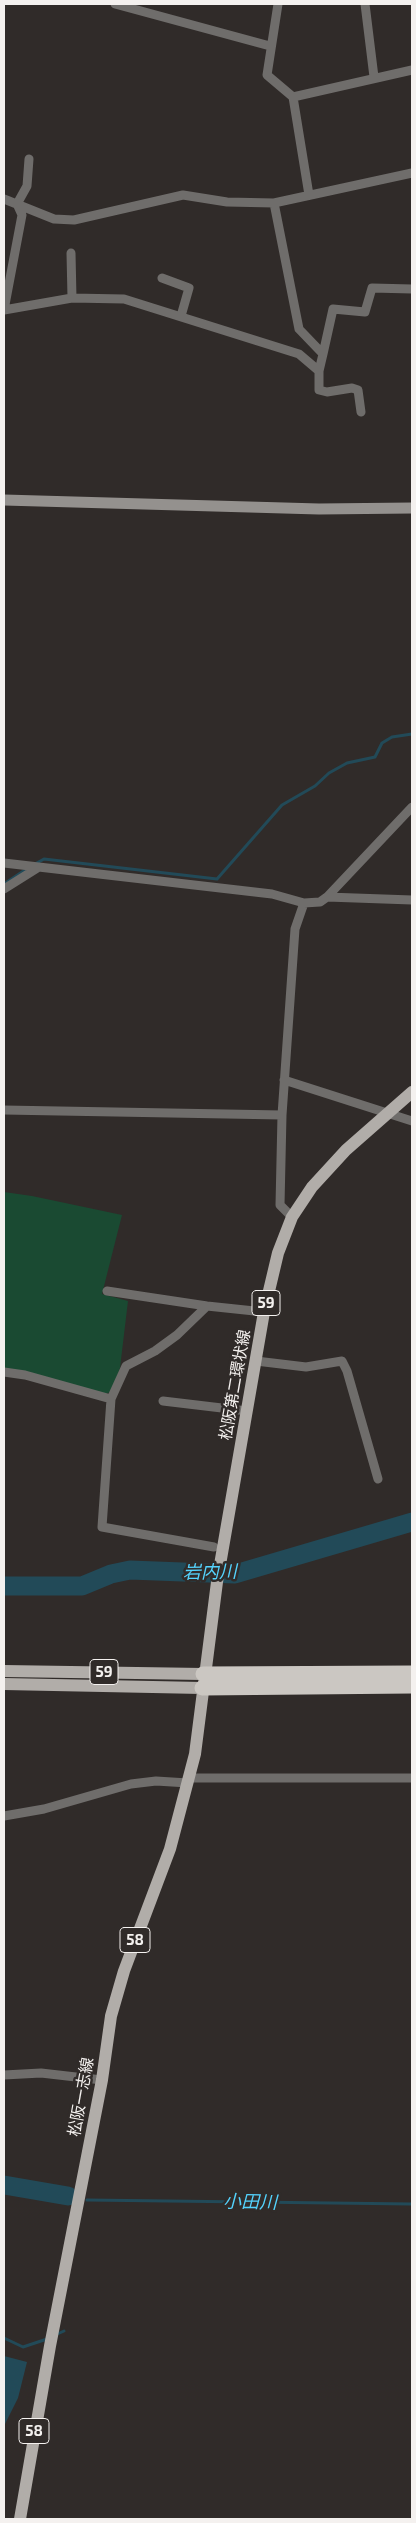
<!DOCTYPE html>
<html>
<head>
<meta charset="utf-8">
<style>
	body { margin:0 }
	#map { position:relative; width:416px; height:2523px; overflow:hidden; background:#302b29; font-family:"Exo 2",sans-serif }
	canvas { display:block }
	.frame { position:absolute; inset:0; border:5px solid #f4f1ef; pointer-events:none }
</style>
</head>
<body>
<div id="map">
<canvas width="416" height="2523"></canvas>
<div class="frame"></div>
</div>
<script>
const ctx = document.querySelector('canvas').getContext('2d');
ctx.lineJoin = 'round';
function paint(path, color) { ctx.fillStyle = color; ctx.fill(path, 'evenodd'); }
const poly = rows => new Path2D(rows.map(r => 'M' + r).join(''));
function trace(path, color, width, dash) { ctx.strokeStyle = color; ctx.lineWidth = width; ctx.lineCap = dash ? 'butt' : 'round'; ctx.setLineDash(dash || []); ctx.stroke(path); }
function write(font, color, halo, rows, align = 'center') {
  ctx.font = font + ' "Exo 2","Noto Sans JP",sans-serif'; ctx.lineWidth = 5; ctx.setLineDash([]); ctx.textBaseline = 'middle'; ctx.strokeStyle = halo; ctx.fillStyle = color; for (const [text, x, y, turn = 0] of rows) {
    ctx.save(); ctx.translate(x, y); ctx.rotate((+turn || 0) * Math.PI / 180); ctx.textAlign = isNaN(turn) ? turn : align; if (halo) ctx.strokeText(text, 0, 0); ctx.fillText(text, 0, 0); ctx.restore();
  }
}
paint(poly([
	[4,1192,32,1196,122,1215,102,1294,128,1301,120,1368,112,1392,103,1394,4,1369]
]), '#1a4a32');
paint(poly([
	[4,2356,27,2362,18,2398,4,2426]
]), '#224a58');
trace(poly([
	[35,864,44,859,217,879,282,805,315,786,329,773,347,763,375,757,382,743,392,737,412,734],
	[4,884,28,868],
	[87,2200,412,2204],
	[55,2335,64,2331],
	[4,2338,23,2347,47,2339]
]), '#224a58', 3);
trace(poly([
	[4,1586,82,1586,111,1574,130,1570,235,1574,412,1522],
	[4,2185,68,2196]
]), '#224a58', 19);
trace(poly([
	[115,4,270,46],
	[278,4,267,75,293,97,309,195],
	[365,4,374,77],
	[293,97,412,70],
	[4,199,54,219,74,220,183,195,227,202,274,203,412,173],
	[274,203,299,329,323,354,319,371,319,390,327,392,352,388,358,390,361,412],
	[71,253,72,298],
	[162,278,189,288,181,316],
	[4,310,72,298,124,299,299,354,319,371],
	[4,310,22,215,17,204,27,186,29,159],
	[323,354,333,309,365,312,372,288,412,289],
	[4,863,272,894,304,903,320,902,327,897,412,807],
	[4,889,39,867],
	[327,897,412,900],
	[284,1080,412,1121],
	[4,1110,282,1115],
	[292,1217,280,1205,282,1115,295,929,304,903],
	[107,1291,207,1306,264,1312],
	[256,1361,306,1367,342,1361,347,1371,378,1479],
	[4,1372,25,1375,111,1399,102,1527,214,1547],
	[111,1399,126,1366,155,1351,177,1335,207,1306],
	[163,1401,247,1411],
	[189,1778,412,1778],
	[4,1816,44,1809,131,1784,156,1781,188,1783],
	[4,2075,41,2073,102,2080]
]), '#6f6d6b', 9);
trace(poly([
	[4,500,319,509,412,508]
]), '#94918e', 11);
trace(poly([
	[4,1671,203,1674],
	[4,1684,202,1688],
	[20,2519,50,2346,102,2080,111,2016,124,1971,170,1849,195,1754,217,1582,264,1312,278,1253,292,1217,312,1187,346,1150,412,1092]
]), '#b1ada9', 12);
trace(poly([
	[203,1674,412,1673],
	[202,1688,412,1686]
]), '#cbc7c2', 15);
for (const [x, y, w] of [
	[266,1303,28],
	[104,1672,28],
	[135,1940,30],
	[34,2431,30]
]) { const box = new Path2D(); box.roundRect(x - w / 2, y - 12.5, w, 25, 4); ctx.fillStyle = '#302b29'; ctx.fill(box); trace(box, '#f4f1ef', 1); }
write('bold 15px', '#f4f1ef', null, [
	["59",266,1303],
	["59",104,1672],
	["58",135,1940],
	["58",34,2431]
]);
write('16px', '#f4f1ef', '#302b29', [
	["松阪第二環状線",235,1385,-80],
	["松阪一志線",81,2097,-80]
]);
write('italic 18px', '#54d3fd', '#302b29', [
	["岩内川",210,1572,-1],
	["小田川",250,2202,1]
]);
</script>
</body>
</html>
